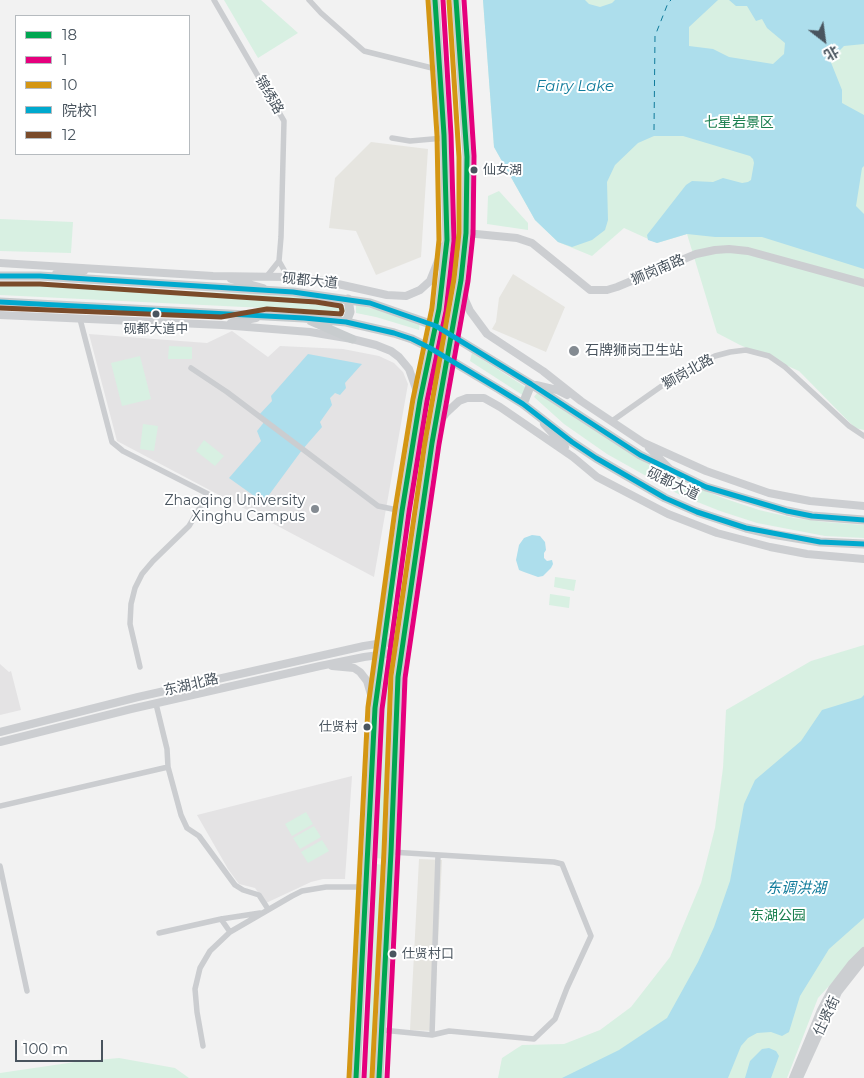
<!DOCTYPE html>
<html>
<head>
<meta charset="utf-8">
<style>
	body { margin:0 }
	#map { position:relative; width:864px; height:1078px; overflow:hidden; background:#f2f2f2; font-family:Montserrat,"Noto Sans SC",sans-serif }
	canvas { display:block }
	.legend { position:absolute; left:15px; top:15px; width:175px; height:140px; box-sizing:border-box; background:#fff; border:1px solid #b6bbbf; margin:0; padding:6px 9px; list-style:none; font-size:15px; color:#49545e }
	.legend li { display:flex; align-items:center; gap:10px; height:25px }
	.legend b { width:25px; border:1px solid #b6bbbf }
	.north { position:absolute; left:799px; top:15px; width:50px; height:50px; -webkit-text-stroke:4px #fff; paint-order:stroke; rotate:150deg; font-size:14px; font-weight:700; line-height:20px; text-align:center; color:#49545e }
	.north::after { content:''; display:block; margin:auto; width:18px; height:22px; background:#49545e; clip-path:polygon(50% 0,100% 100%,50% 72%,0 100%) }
	.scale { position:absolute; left:15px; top:1040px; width:88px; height:22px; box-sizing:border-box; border:2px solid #49545e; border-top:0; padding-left:6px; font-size:15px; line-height:18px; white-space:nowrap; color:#49545e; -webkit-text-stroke:4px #fff; paint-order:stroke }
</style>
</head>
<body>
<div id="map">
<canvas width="864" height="1078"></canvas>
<ul class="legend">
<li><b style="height:6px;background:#00a651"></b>18</li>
<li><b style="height:6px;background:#e5007d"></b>1</li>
<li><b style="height:6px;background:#d49613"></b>10</li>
<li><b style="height:6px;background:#00a9ce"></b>院校1</li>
<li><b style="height:6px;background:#7a4b2a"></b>12</li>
</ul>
<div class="north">北</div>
<div class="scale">100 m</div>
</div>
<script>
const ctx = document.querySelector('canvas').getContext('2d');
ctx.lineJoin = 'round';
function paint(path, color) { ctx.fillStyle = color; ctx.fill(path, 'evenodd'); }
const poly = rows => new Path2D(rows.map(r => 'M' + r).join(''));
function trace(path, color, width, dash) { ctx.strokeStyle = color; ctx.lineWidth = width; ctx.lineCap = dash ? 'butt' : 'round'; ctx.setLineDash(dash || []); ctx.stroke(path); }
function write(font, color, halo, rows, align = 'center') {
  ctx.font = font + ' Montserrat,"Noto Sans SC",sans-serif'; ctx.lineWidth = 4; ctx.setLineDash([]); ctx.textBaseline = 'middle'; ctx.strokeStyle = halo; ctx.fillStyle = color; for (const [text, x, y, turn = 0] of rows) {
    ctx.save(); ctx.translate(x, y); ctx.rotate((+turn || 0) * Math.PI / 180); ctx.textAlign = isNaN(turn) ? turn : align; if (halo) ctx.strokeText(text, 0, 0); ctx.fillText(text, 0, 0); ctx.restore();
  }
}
paint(poly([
	[371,142,428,149,421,257,376,275,356,231,329,228,335,178],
	[513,274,565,307,546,352,492,329,496,322,499,298],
	[419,859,442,860,434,1031,410,1030]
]), '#e6e5e0');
paint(poly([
	[232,331,268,357,280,346,343,349,379,356,394,363,403,372,408,384,374,577,117,441,89,334,207,343],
	[0,664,9,672,11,671,21,710,0,715],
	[352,776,345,879,323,879,311,882,266,903,255,888,239,884,228,869,197,815]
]), '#e4e3e4');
paint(poly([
	[224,0,261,0,298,33,258,58],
	[483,0,864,0,864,430,855,428,799,371,740,345,717,333,687,234,657,243,624,228,592,256,558,242,535,220,494,147],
	[499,191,528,223,528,230,487,224,488,196],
	[0,219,73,222,71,253,0,251],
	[0,282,306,297,345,308,345,312,0,295],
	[356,305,378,310,420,322,419,330,376,317,356,313],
	[169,346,192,347,192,359,168,359],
	[472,353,527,388,524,396,470,361],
	[140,356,151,399,122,406,111,363],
	[537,393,573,414,651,466,687,484,723,498,759,510,794,518,825,522,864,525,864,538,825,536,757,523,720,511,680,495,607,454,564,424,534,397],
	[143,424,158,426,154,451,140,449],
	[204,440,224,456,215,466,196,451],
	[555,577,576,580,574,591,554,587],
	[550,594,570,597,569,608,549,605],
	[864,645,864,948,818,998,787,1078,498,1078,502,1058,522,1045,564,1044,600,1030,631,1007,670,957,701,883,715,828,723,768,726,710,811,661],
	[386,679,391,680,389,709,390,742,384,859,376,858],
	[306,812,313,824,292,836,285,824],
	[314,826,321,837,300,849,293,838],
	[322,840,329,851,308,863,301,852],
	[376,864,383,865,371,1078,363,1078],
	[119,1058,175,1068,189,1078,0,1078,0,1073,75,1062]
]), '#d8f0e2');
paint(poly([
	[483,0,585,0,589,4,600,7,612,3,615,0,718,0,689,27,689,46,713,49,729,57,773,64,784,54,785,43,767,28,762,19,756,21,747,6,736,6,729,0,864,0,864,44,844,46,830,60,842,90,842,103,864,115,864,166,862,168,856,206,864,214,864,269,762,237,715,237,687,234,657,243,648,240,647,235,686,185,692,181,713,182,723,178,742,183,748,182,751,180,754,163,753,159,750,156,683,136,654,136,638,143,615,165,607,182,608,220,605,230,592,240,572,247,558,242,535,220,494,147],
	[308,354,362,364,345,383,346,388,340,395,335,393,330,398,332,405,320,422,322,427,302,450,266,499,257,498,229,478,261,441,257,431,265,421,258,416,272,401,271,396],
	[532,535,540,536,545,542,546,550,544,553,544,558,547,561,552,560,553,564,551,568,543,576,538,577,524,572,519,570,516,560,519,545,524,538],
	[864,695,864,918,829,949,800,996,789,1032,782,1036,771,1032,757,1033,748,1038,741,1046,728,1078,562,1078,619,1050,667,1018,698,962,714,927,730,881,744,804,755,780,801,741,822,710,861,698],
	[769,1048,776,1051,779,1056,771,1078,745,1078,750,1061,762,1049]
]), '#addeec');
trace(poly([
	[654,130,655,36,668,3,671,0]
]), '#107b9b', 1, [6, 5]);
trace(poly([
	[214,0,284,121,281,237,279,261],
	[309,0,321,13,364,51,440,70],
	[392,138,410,141,444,138],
	[279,261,288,277],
	[267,276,279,261],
	[80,319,112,442,123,451,208,494,189,526,153,561,142,574,135,588,131,604,130,624,140,667],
	[191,368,227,392,378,506,402,511],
	[612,421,673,378,694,366,715,356,730,352,746,350,769,356,785,367,849,426,864,436],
	[156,704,167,749,168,767,181,815,187,828,199,836,235,885,243,890,259,895,268,909],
	[0,806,168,767],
	[391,852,554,862,562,864,591,936,567,988,555,1019,534,1039,449,1031,432,1035],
	[0,866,27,991],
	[221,919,230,932],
	[159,933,221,919,260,913],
	[382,1030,432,1035,438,855],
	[203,1046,197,1012,195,989,200,968,210,951,230,932,292,896,302,891,326,887,366,887]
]), '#cbcdd0', 5.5);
trace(poly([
	[466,233,517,238,532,243,590,290,607,290,617,287,696,254,715,250,729,249,748,251,864,283],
	[0,263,213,276,288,277,320,280,387,295,406,296,420,290,430,281,444,246],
	[56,274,84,271],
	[231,279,263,288],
	[462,282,465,300,470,311,487,334,543,371,581,401,644,443,706,471,769,493,810,501,864,506],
	[0,315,222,325,310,332,352,339,376,345,391,351,399,357,409,369,420,400],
	[231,323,256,318],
	[536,385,557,390,567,395],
	[544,424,565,447],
	[435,429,446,413,459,401,467,398,484,398,500,407,573,457,597,477,668,514,717,533,770,547,807,554,864,559],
	[649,448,669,468],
	[332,666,354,668,360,672,367,681,374,705],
	[0,732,138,697,364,646,383,643,403,642],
	[0,742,131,709,320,666,364,657,401,652],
	[793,1078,821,1010,832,989,852,963,864,951],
	[799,1078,838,992,864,959]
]), '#ccced1', 8);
trace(poly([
	[447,240,454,246,458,246,465,242],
	[0,276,40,276,293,292,370,303,436,326,531,384,640,455,706,487,787,511,812,516,864,520],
	[0,302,304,318,346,322,394,333,412,339,430,348,497,388,523,404,572,442,596,458,665,498,697,512,746,528,772,534,820,542,864,544],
	[311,321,352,339],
	[346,322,350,312,348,299],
	[523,404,531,384],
	[413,443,421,439,432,443],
	[356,1078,375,708,383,643,402,511,420,400,439,309,447,240,444,135,435,0],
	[379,1078,391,852,398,677,432,443,461,280,466,233,467,157,456,0]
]), '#c8ccce', 9);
trace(poly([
	[356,1078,375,708,402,511,420,400,439,309,447,240,444,135,435,0],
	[379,1078,391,852,398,677,432,443,461,280,466,233,467,157,456,0]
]), '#00a651', 5);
trace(poly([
	[364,1078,382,709,409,512,427,401,446,311,454,241,451,135,443,0],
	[387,1078,398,852,405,678,439,444,468,281,473,234,474,156,464,0]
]), '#e5007d', 5);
trace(poly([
	[349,1078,368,707,395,510,413,399,432,308,439,240,437,135,428,0],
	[372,1078,384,852,391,676,425,442,454,279,459,233,459,157,449,1]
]), '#d49613', 5);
trace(poly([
	[0,276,40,276,293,292,370,303,436,326,531,384,640,455,706,487,787,511,812,516,864,520],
	[0,302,304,318,346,322,394,333,412,339,430,348,497,388,523,404,572,442,596,458,665,498,697,512,746,528,820,542,864,544]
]), '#00a9ce', 5);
trace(poly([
	[0,284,40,284,316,302,341,306,342,311,341,314,267,309,221,317,0,308]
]), '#7a4b2a', 5);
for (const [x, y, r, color] of [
	[474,170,4.5,"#49545e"],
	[156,314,4.5,"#49545e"],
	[574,351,6,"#848b92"],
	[315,509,5,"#848b92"],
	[367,727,4.5,"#49545e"],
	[393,954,4.5,"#49545e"]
]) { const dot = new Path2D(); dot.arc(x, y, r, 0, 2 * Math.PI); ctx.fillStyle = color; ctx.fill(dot); trace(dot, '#fff', 2); }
write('13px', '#49545e', '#fff', [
	["仙女湖",483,170],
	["砚都大道中",156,329,"center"],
	["仕贤村",358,727,"right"],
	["仕贤村口",402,954]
], 'left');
write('14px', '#49545e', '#fff', [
	["锦绣路",269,95,60],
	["狮岗南路",658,270,-23],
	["砚都大道",310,281,6],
	["獅岗北路",688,372,-29],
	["砚都大道",673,484,26],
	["东湖北路",191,685,-13],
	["仕贤街",827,1016,-65]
]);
write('14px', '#1a7f4f', '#fff', [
	["七星岩景区",739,123],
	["东湖公园",778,916]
]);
write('14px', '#49545e', '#fff', [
	["石牌狮岗卫生站",585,351],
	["Zhaoqing University",305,501,"right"],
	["Xinghu Campus",305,517,"right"]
], 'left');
write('italic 15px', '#107b9b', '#fff', [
	["Fairy Lake",575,87],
	["东调洪湖",796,889]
]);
</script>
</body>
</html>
